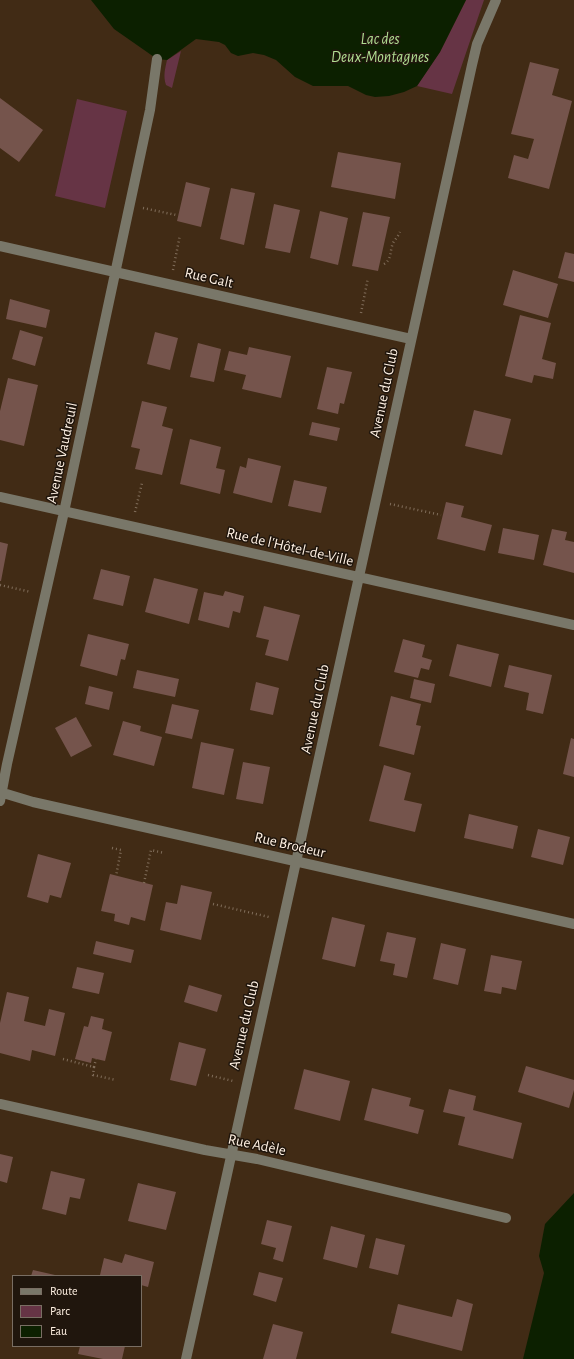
<!DOCTYPE html>
<html>
<head>
<meta charset="utf-8">
<style>
  body { margin:0 }
  #map { position:relative; width:574px; height:1359px; overflow:hidden; background:#412b15; font-family:"Alegreya Sans",sans-serif }
  canvas { display:block }
  .legend { position:absolute; left:12px; top:1275px; width:130px; height:72px; box-sizing:border-box; background:#20160d; border:1px solid #796e63; margin:0; padding:5px 7px; list-style:none; font-size:12px; color:#fff1e3 }
  .legend li { display:flex; align-items:center; gap:8px; height:20px }
  .legend b { width:20px; border:1px solid #796e63 }
</style>
</head>
<body>
<div id="map">
<canvas width="574" height="1359"></canvas>
<ul class="legend">
<li><b style="height:5px;background:#797769"></b>Route</li>
<li><b style="height:11px;background:#663445"></b>Parc</li>
<li><b style="height:11px;background:#0c2000"></b>Eau</li>
</ul>
</div>
<script>
const context = document.querySelector('canvas').getContext('2d');
context.lineJoin = 'round';
function fillPath(path, color) {
  context.fillStyle = color;
  context.fill(path, 'evenodd');
}
function stroke(path, color, width, dash) {
  context.strokeStyle = color;
  context.lineWidth = width;
  context.lineCap = dash ? 'butt' : 'round';
  context.setLineDash(dash || []);
  context.stroke(path);
}
function label(font, color, halo, rows, align = 'center') {
  context.font = font + ' "Alegreya Sans",sans-serif';
  context.lineWidth = 3;
  context.setLineDash([]);
  context.textBaseline = 'middle';
  context.strokeStyle = halo;
  context.fillStyle = color;
  for (const [text, x, y, turn = 0] of rows) {
    context.save();
    context.translate(x, y);
    context.rotate((+turn || 0) * Math.PI / 180);
    context.textAlign = isNaN(turn) ? turn : align;
    if (halo) context.strokeText(text, 0, 0);
    context.fillText(text, 0, 0);
    context.restore();
  }
}
fillPath(new Path2D(`
  M466,0h18l-32,94 -35,-8 23,-34z
  M181,51l-9,37 -6,-3c-3,-9 -1,-16 1,-25z
  M77,99l50,12 -22,97 -50,-12z`), '#663445');
fillPath(new Path2D(`
  M91,0h375l-26,52 -23,34 -13,6 -15,4 -14,1 -9,-2 -18,-9h-35l-18,-9 -19,-17 -12,-5 -11,-2 -15,3 -7,-3 -6,-8 -6,-3 -23,-3 -29,21 -10,-1 -43,-30z
  M574,1193v166h-51l21,-86 -5,-17 6,-32z`), '#0c2000');
fillPath(new Path2D(`
  M530,62l29,7 -7,26 20,6 -23,88 -41,-11 6,-23 14,4 6,-20 -23,-5z
  M0,98l43,32 -24,32 -19,-14z
  M338,152l63,11 -6,36 -64,-12z
  M186,182l24,6 -9,39 -24,-6z
  M231,188l24,5 -11,52 -24,-6z
  M274,204l26,6 -10,43 -25,-5z
  M320,211l28,7 -10,47 -28,-7z
  M363,212l27,5 -12,54 -26,-5z
  M565,252l9,2v28l-16,-4z
  M513,270l45,14 -10,34 -45,-13z
  M10,299l40,11 -4,18 -40,-9z
  M520,315l31,8 -9,36 14,4 -3,16 -19,-4 -2,8 -27,-7z
  M20,330l23,7 -8,29 -23,-7z
  M155,332l23,6 -8,32 -23,-6z
  M198,343l23,6 -7,33 -24,-5z
  M249,347l42,9 -10,42 -39,-9 4,-14 -22,-5 5,-19 18,4z
  M327,367l25,5 -8,32 -4,-1 -2,11 -21,-5z
  M8,378l30,7 -14,61 -24,-6v-29z
  M142,401l25,6 -5,19 11,3 -11,46 -27,-6 5,-20 -9,-2z
  M474,410l37,9 -9,36 -37,-9z
  M312,422l28,6 -3,13 -28,-6z
  M190,439l31,8 -5,21 9,2 -5,24 -40,-10z
  M248,458l33,8 -9,37 -39,-10 7,-27 6,2z
  M294,480l33,7 -6,26 -33,-7z
  M446,502l18,4 -3,11 31,8 -7,26 -48,-12z
  M503,528l36,7 -5,25 -36,-7z
  M552,529l15,3 -2,8 9,2v31l-31,-8z
  M0,542l8,2 -7,37h-1z
  M101,569l29,7 -7,30 -30,-7z
  M154,578l44,11 -9,35 -44,-12z
  M225,591l19,5 -4,17 -7,-2 -4,17 -31,-8 6,-28 19,4z
  M264,606l36,9 -12,46 -23,-6 4,-15 -13,-3z
  M88,634l41,10 -4,16 -4,-1 -4,17 -37,-10z
  M403,639l22,6 -3,12 10,3 -3,10 -8,-2 -3,10 -24,-6z
  M457,644l42,10 -8,33 -42,-11z
  M509,665l43,10 -9,39 -17,-4 3,-17 -25,-6z
  M137,670l42,9 -4,18 -42,-9z
  M414,679l21,5 -4,19 -21,-5z
  M256,682l23,6 -6,27 -23,-5z
  M89,686l24,6 -4,18 -24,-6z
  M391,696l30,8 -5,21 5,1 -7,29 -35,-9z
  M172,704l27,6 -7,29 -27,-6z
  M76,717l16,29 -21,11 -16,-29z
  M123,721l18,5 -1,5 22,6 -8,29 -41,-11z
  M571,738l3,1v38l-11,-3z
  M201,742l33,7 -10,46 -32,-7z
  M243,762l27,5 -7,37 -27,-5z
  M384,765l27,8 -7,27 18,4 -7,28 -46,-11z
  M469,814l49,12 -5,23 -49,-11z
  M538,829l32,8 -7,28 -32,-8z
  M38,854l33,9 -10,35 -11,-3 -2,8 -21,-6z
  M110,874l43,11 -8,36 -14,-4 -2,8 -15,-4 1,-7 -14,-3z
  M181,885l31,7 -11,48 -41,-10 6,-28 11,2z
  M332,917l33,8 -10,42 -33,-8z
  M387,932l29,6 -9,40 -14,-3 2,-11 -15,-3z
  M96,941l38,9 -3,13 -38,-9z
  M441,943l25,6 -8,36 -25,-6z
  M491,955l31,6 -6,29 -14,-3 -1,7 -17,-3z
  M77,967l27,6 -5,21 -27,-6z
  M189,985l33,10 -5,17 -33,-10z
  M7,992l22,5 -5,24 21,5 4,-17 16,4 -10,43 -23,-6 -2,11 -30,-8v-30z
  M91,1016l13,3 -2,10 10,3 -7,29 -13,-3 -1,5 -16,-4 9,-33 4,1z
  M179,1042l27,7 -10,37 -26,-6z
  M526,1066l48,14v10l-5,18 -51,-16z
  M304,1069l46,12 -10,40 -46,-12z
  M372,1088l39,10 -2,8 15,4 -6,24 -54,-14z
  M449,1089l27,7 -3,14 49,13 -9,36 -55,-14 7,-28 -22,-5z
  M0,1154l13,3 -6,26 -7,-2z
  M51,1171l34,8 -5,20 -10,-2 -4,18 -24,-6z
  M138,1183l38,9 -10,38 -38,-9z
  M267,1220l25,6 -9,36 -10,-3 3,-11 -15,-4z
  M331,1226l34,9 -8,33 -34,-9z
  M376,1238l29,7 -7,30 -29,-7z
  M125,1254l29,8 -6,25 -7,-2v-9l-41,-1 4,-17 18,5z
  M33,1270l22,5 -1,1h-23z
  M259,1272l24,6 -7,24 -23,-7z
  M457,1299l16,5 -11,47 -71,-18 7,-29 54,13z
  M273,1324l30,8 -7,27h-33z
  M80,1346h45l-3,13h-19l-25,-5z`), '#75544c');
stroke(new Path2D(`
  M143,208l33,7
  M384,264c7,-4 6,-11 8,-18 1,-5 6,-9 8,-14
  M173,270l7,-35
  M361,313l7,-35
  M390,504l51,11
  M135,512l7,-29
  M0,585l31,7
  M112,848l9,2 -5,26
  M144,883l7,-33 13,3
  M213,904l56,13
  M63,1059l31,8 2,-8
  M94,1067l-1,8 23,5
  M208,1075l25,6`), '#816e5b', 2.5, [1, 3]);
stroke(new Path2D(`
  M0,246l411,93
  M0,497l574,128
  M0,792l33,10 541,122
  M0,801l7,-37 57,-252 86,-402 7,-51
  M0,1104l205,46 52,9 249,59
  M186,1359l38,-171 248,-1123 5,-21 19,-44`), '#797769', 10);
label('15px', '#fff1e3', '#20160d', [
  ["Rue Galt",209,278,13],
  ["Avenue du Club",384,393,-78],
  ["Avenue Vaudreuil",62,453,-78],
  ["Rue de l'Hôtel-de-Ville",290,547,13],
  ["Avenue du Club",315,709,-78],
  ["Rue Brodeur",290,845,13],
  ["Avenue du Club",244,1025,-77],
  ["Rue Adèle",257,1145,12]
]);
label('italic 16px', '#afdd91', '#20160d', [
  ["Lac des",380,39],
  ["Deux-Montagnes",380,57]
]);
</script>
</body>
</html>
